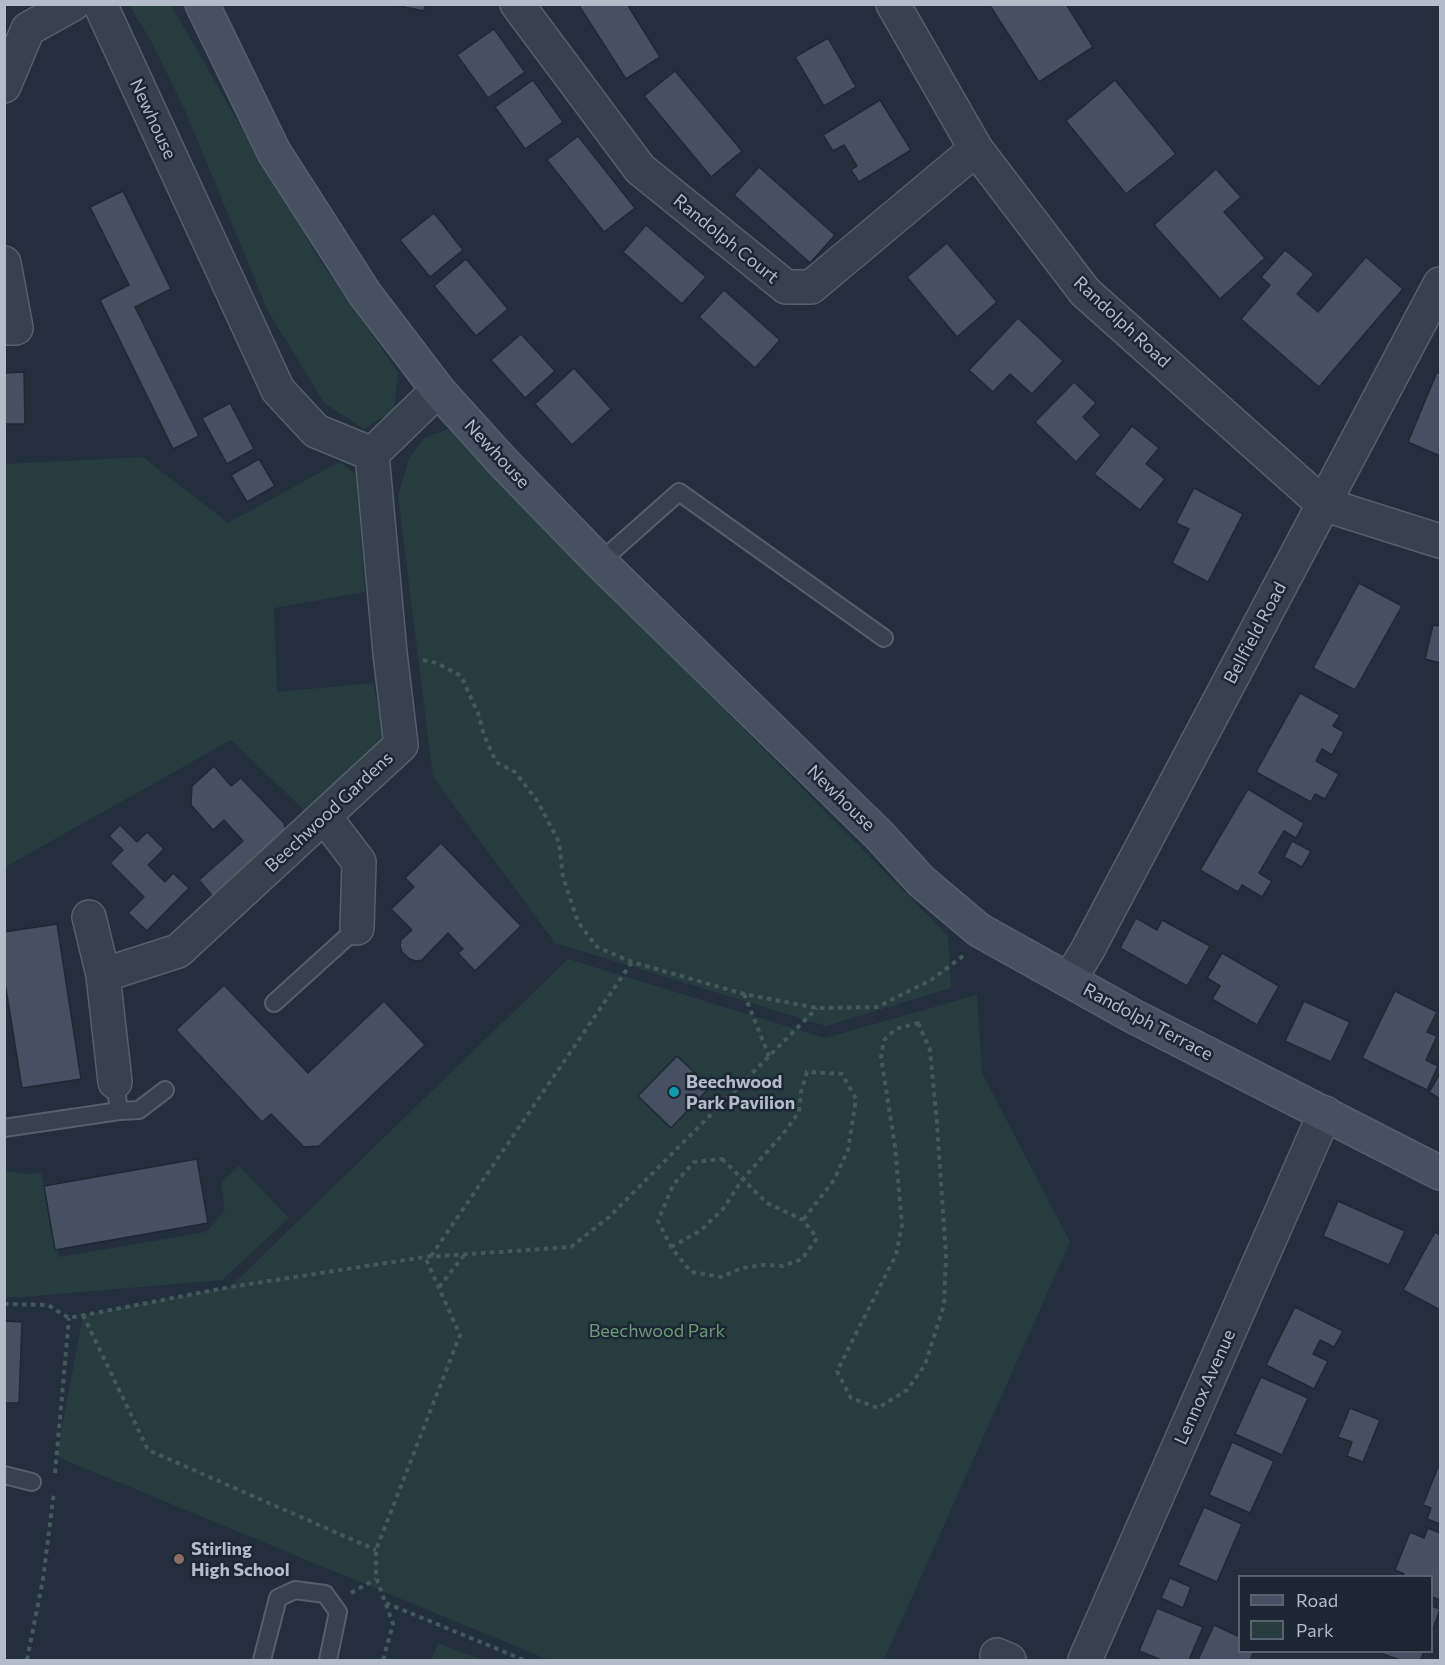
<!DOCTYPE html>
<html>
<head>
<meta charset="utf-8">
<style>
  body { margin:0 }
  #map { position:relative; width:1445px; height:1665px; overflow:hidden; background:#242f3e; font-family:Commissioner,sans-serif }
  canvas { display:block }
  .frame { position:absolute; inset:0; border:6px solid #b4bcc9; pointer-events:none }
  .legend { position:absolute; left:1238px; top:1575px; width:195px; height:78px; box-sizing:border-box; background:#1d2633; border:2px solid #59626f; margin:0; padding:8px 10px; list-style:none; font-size:18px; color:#b4bcc9 }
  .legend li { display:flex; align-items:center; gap:12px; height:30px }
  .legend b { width:30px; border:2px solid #59626f }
</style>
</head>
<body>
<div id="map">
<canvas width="1445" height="1665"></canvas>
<div class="frame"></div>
<ul class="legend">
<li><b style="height:8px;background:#465061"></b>Road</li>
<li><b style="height:16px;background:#263c3f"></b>Park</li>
</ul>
</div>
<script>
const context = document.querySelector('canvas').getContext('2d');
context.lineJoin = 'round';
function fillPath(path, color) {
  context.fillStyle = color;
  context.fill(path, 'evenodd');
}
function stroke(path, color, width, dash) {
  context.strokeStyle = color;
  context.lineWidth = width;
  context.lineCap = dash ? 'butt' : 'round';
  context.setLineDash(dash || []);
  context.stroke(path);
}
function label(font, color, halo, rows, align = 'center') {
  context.font = font + ' Commissioner,sans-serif';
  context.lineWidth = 5;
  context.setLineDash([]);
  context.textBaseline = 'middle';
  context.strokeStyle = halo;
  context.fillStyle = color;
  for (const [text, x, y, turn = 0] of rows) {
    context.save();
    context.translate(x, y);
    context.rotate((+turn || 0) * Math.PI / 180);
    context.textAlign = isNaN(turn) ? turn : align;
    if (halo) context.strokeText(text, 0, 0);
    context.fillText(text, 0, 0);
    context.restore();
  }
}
fillPath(new Path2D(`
  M129,5h42l81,141 69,116 77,110 -4,38 -30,19 -40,-26 -56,-92 -84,-203 -34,-69z
  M448,429l500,507 3,52 -125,38 -271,-83 -122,-166 -35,-281 11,-38 15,-20z
  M143,457l85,66 111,-61 17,12 9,118 -91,16 3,84 96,-9 11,55 -79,73 -74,-71 -226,127v-403z
  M568,959l257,79 152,-43 5,78 88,169 -186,418h-335l-482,-199 -10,-6 26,-140 147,-28z
  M239,1166l50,52 -67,62 -199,17h-18l-1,-126 24,3 13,-1 18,84 147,-25 19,-22 -4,-27z
  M438,1643l44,17h-51z`), '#263c3f');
const building = new Path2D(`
  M390,4h35l-1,7z
  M578,4h49l33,53 -34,22z
  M989,4h77l27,43 -54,35z
  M494,29l31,43 -37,26 -31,-43z
  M828,38l28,49 -32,19 -29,-49z
  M675,71l67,80 -31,26 -67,-81z
  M533,80l30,42 -38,27 -30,-42z
  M1115,80l61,74 -50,40 -60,-73z
  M880,100l31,50 -52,32 -8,-12 6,-4 -13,-21 -11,6 -10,-16z
  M578,136l57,72 -31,24 -57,-72z
  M759,167l76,68 -25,28 -76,-68z
  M1216,169l25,28 -17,15 41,46 -45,41 -66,-74z
  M123,191l48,98 -36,18 64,129 -26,13 -73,-149 29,-15 -39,-78z
  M434,213l29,37 -33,27 -30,-37z
  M646,225l60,52 -24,27 -59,-52z
  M947,243l50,59 -40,35 -50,-60z
  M1285,250l29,24 -17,20 21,18 48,-55 37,32 -84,98 -78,-68 29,-34 -9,-8z
  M466,259l42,50 -32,27 -42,-50z
  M724,290l56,50 -25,28 -56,-51z
  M1018,318l45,43 -31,33 -22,-20 -17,18 -24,-22z
  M521,334l34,37 -30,27 -34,-38z
  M574,368l37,41 -39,36 -37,-41z
  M24,372l1,52h-21v-51z
  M1437,372l3,2v82l-32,-14z
  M1074,382l22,21 -13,14 18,18 -25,27 -41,-40z
  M230,403l24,46 -27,15 -25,-46z
  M1132,426l27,22 -13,16 19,15 -25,31 -46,-36z
  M259,459l16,27 -28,16 -16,-27z
  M1194,488l49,26 -35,68 -36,-19 17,-34 -13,-6z
  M1359,583l43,23 -47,84 -42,-22z
  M1433,625l7,1v37l-15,-4z
  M1300,693l40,22 -7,11 11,6 -12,23 -10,-6 -6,12 23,13 -14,25 -10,-5 -4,8 -55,-30z
  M214,766l17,20 10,-8 43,45 5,21 -69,61 -21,-25 44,-39 -19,-21 -11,10 -22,-25 1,-19z
  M1248,789l56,34 -8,15 -12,-7 -25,42 13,8 -10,16 -20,-12 -4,7 -38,-22z
  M120,825l17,17 10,-10 17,17 -16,16 17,17 8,-9 16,15 -42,43 -19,-18 16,-16 -34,-34 13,-13 -14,-14z
  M1292,841l19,10 -9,16 -18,-10z
  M441,843l80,83 -46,45 -17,-18 5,-4 -15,-16 -26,27 -6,1 -6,-2 -8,-7 -2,-6 1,-6 11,-10 -21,-21 23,-22 -9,-9z
  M1136,918l21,12 5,-10 48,26 -23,40 -67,-38z
  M57,924l24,155 -59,9 -18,-112v-44z
  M1222,953l57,33 -22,39 -45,-26 8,-13 -13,-8z
  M224,985l84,88 76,-72 41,44 -106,101 -15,1 -33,-33 -9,8 -86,-92z
  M1395,991l42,21 -10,20 10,4 -11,24 12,6 -11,24 -65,-32z
  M1304,1001l46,21 -19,40 -46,-21z
  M677,1056l33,31 -39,41 -33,-32z
  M1440,1073v26l-11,-7z
  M197,1159l11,64 -153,27 -11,-64z
  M1338,1201l67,30 -16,34 -66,-29z
  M1435,1232l5,3v75l-37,-20z
  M1295,1307l48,24 -9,16 -14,-7 -7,14 15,7 -14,28 -48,-24z
  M4,1321l18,1 -3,81h-15z
  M1261,1377l47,21 -26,57 -47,-21z
  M1350,1408l30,12 -17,42 -16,-6 5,-14 -14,-5z
  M1232,1442l42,19 -24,52 -41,-18z
  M1438,1467l2,1v56l-13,-5 4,-11 -8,-3z
  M1204,1507l38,17 -25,58 -39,-17z
  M1428,1528l12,5v67l-8,-3v-21h-29l1,-2 -9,-4 15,-38 14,6z
  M1170,1578l21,9 -8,21 -22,-10z
  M1432,1606l8,3 -8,23z
  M1157,1608l46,19 -14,33h-27l-23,-9z
  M1214,1625l26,12v15h14l-4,8h-52z
  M1377,1652h47l-4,8h-20z`);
fillPath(building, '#455162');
stroke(building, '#1f2835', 1.5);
const lane = new Path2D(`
  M600,562l79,-70 205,146
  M274,1003l83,-75
  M119,1111l20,-1 26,-20
  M4,1128l115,-17 -4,-29
  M4,1475l28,7
  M262,1660l16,-62 17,-8 30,4 13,18 -10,48`);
const street = new Path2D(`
  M100,4l178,386 38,41 56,23
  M517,4l123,165 146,118h25l165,-138
  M893,4l83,145 109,143 238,212 117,37
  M4,86l24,-57 45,-25
  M4,263l12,65h-12
  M372,454l66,-64
  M324,816l35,46 -2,66
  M89,917l14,58 12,107
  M103,975l75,-24 223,-206 -11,-92 -18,-199
  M1069,980l18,-29 353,-667
  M997,1655l12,5
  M1085,1660l240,-547`);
const secondary = new Path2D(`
  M202,4l72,148 91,142 73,96 65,72 97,100 280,274 41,45 58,49 154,86 307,157`);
stroke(lane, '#565f6c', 20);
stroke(street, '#565f6c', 36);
stroke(secondary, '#565f6c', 36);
stroke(new Path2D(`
  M423,660l14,3 24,13 17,37 6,22 12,27 19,10 23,30 21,40 4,35 15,45 19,25 35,15 112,32 73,14 60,-1 54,-27 32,-24
  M744,994l25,62
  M918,1023l12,27 7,74 9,132 -2,49 -19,60 -18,25 -29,18 -27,-10 -14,-27 59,-116 6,-30 -7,-79 -14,-89 3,-17 12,-11z
  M722,1159l45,44 36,17 14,18 -15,21 -19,7 -20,-1 -21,3 -21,9 -30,-5 -20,-25 -13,-26 15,-36 21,-23z
  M671,1247l29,-16 23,-22 19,-29 41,-46 16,-22 2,-20 6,-20 35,2 14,25 -8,51 -14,30 -31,40
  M431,1256l201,-294
  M439,1287l26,-33
  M4,1304l44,1 21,13 161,-31 195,-30 146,-10 38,-30 208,-209
  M83,1315l65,135 228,100
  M55,1473l14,-155
  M351,1593l25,-14
  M386,1603l138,57
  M27,1660l16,-81 11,-87
  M383,1660l10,-36 -17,-47v-27l84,-215 -35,-78`), '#44595c', 4, [4.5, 4.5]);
stroke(lane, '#38414e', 16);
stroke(street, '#38414e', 33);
stroke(secondary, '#465061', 33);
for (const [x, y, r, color] of [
  [674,1092,6,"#0f9aa8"],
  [179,1559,6,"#8d6e63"]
]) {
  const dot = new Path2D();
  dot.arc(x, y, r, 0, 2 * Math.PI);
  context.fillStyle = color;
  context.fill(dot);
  stroke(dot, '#1d2633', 2);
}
label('18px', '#b4bcc9', '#1d2633', [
  ["Newhouse",153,119,65],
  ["Randolph Court",726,239,39],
  ["Randolph Road",1122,322,43],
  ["Newhouse",497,454,47],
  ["Bellfield Road",1255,633,-62],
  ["Newhouse",841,798,44],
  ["Beechwood Gardens",329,812,-43],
  ["Randolph Terrace",1148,1022,28],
  ["Lennox Avenue",1205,1387,-66]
]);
label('bold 18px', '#b4bcc9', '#1d2633', [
  ["Beechwood",686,1082],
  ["Park Pavilion",686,1103],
  ["Stirling",191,1549],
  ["High School",191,1570]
], 'left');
label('18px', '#6b9a76', '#1d2633', [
  ["Beechwood Park",657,1331]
]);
</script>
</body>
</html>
